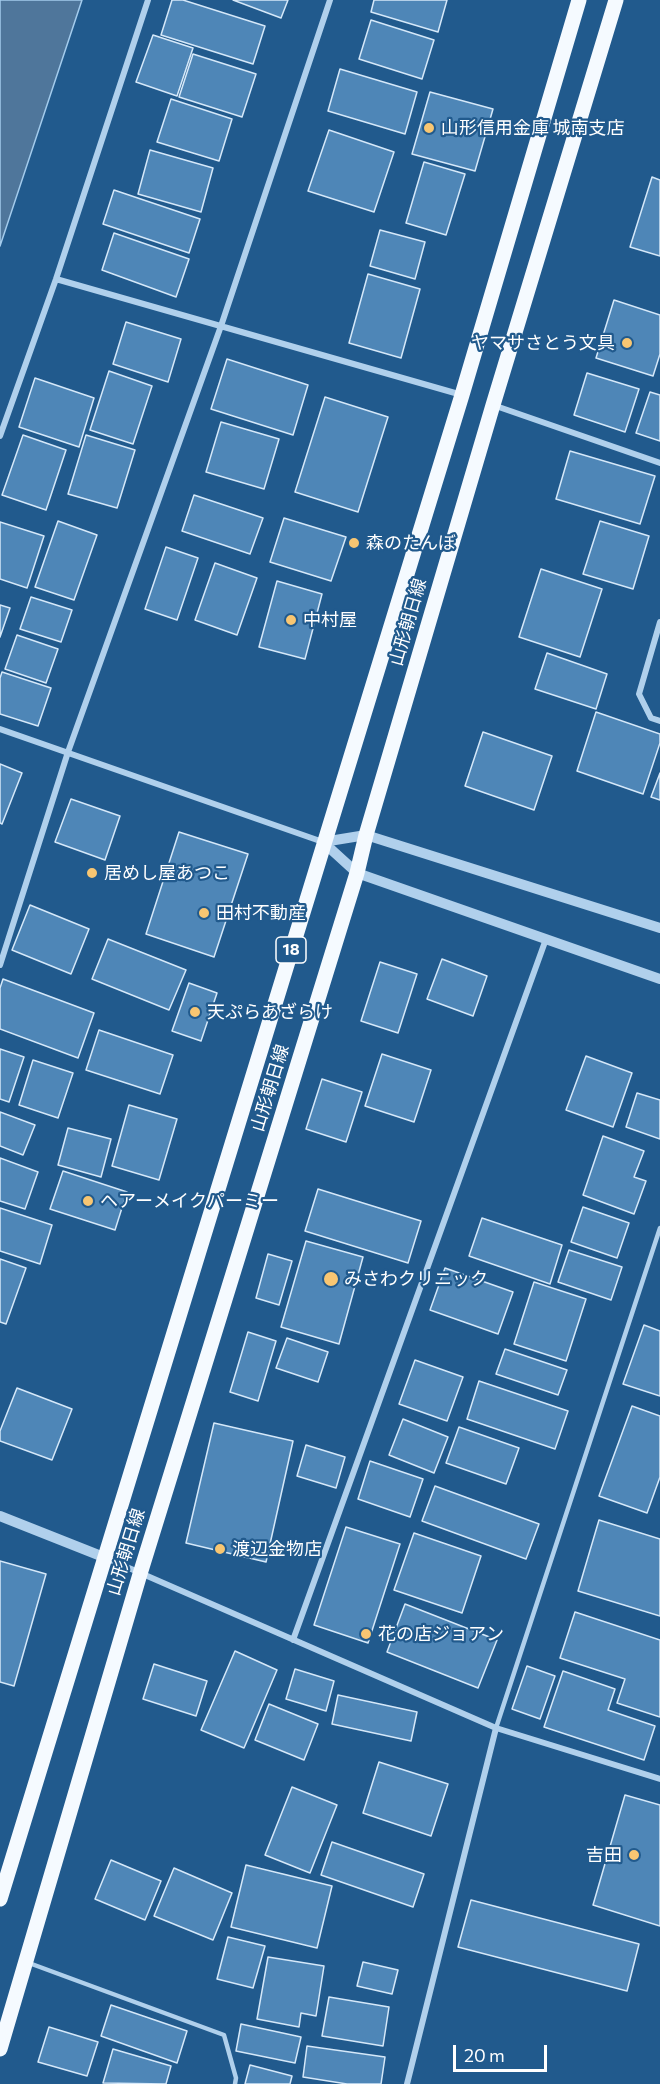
<!DOCTYPE html>
<html>
<head>
<meta charset="utf-8">
<style>
  body { margin:0 }
  #map { position:relative; width:660px; height:2084px; overflow:hidden; background:#215a8d; font-family:Commissioner,sans-serif }
  canvas { display:block }
  .scale { position:absolute; left:453px; top:2045px; width:94px; height:27px; box-sizing:border-box; border:3px solid #fff; border-top:0; padding-left:8px; font-size:18px; line-height:21px; white-space:nowrap; color:#fff; -webkit-text-stroke:4px #215a8d; paint-order:stroke }
</style>
</head>
<body>
<div id="map">
<canvas width="660" height="2084"></canvas>
<div class="scale">20 m</div>
</div>
<script>
const context = document.querySelector('canvas').getContext('2d');
context.lineJoin = 'round';
function fillPath(path, color) {
  context.fillStyle = color;
  context.fill(path, 'evenodd');
}
function stroke(path, color, width, dash) {
  context.strokeStyle = color;
  context.lineWidth = width;
  context.lineCap = dash ? 'butt' : 'round';
  context.setLineDash(dash || []);
  context.stroke(path);
}
function label(font, color, halo, rows, align = 'center') {
  context.font = font + ' Commissioner,"Noto Sans JP",sans-serif';
  context.lineWidth = 4.5;
  context.setLineDash([]);
  context.textBaseline = 'middle';
  context.strokeStyle = halo;
  context.fillStyle = color;
  for (const [text, x, y, turn = 0] of rows) {
    context.save();
    context.translate(x, y);
    context.rotate((+turn || 0) * Math.PI / 180);
    context.textAlign = isNaN(turn) ? turn : align;
    if (halo) context.strokeText(text, 0, 0);
    context.fillText(text, 0, 0);
    context.restore();
  }
}
const water = new Path2D(`
  M0,0h82l-82,246z`);
fillPath(water, '#4f769b');
stroke(water, '#a4cced', 1.5);
const building = new Path2D(`
  M172,0h11l82,26 -12,38 -92,-29z
  M233,0h55l-7,18z
  M374,0h73l-9,32 -67,-20z
  M371,20l63,20 -12,39 -63,-20z
  M153,35l40,13 -16,48 -41,-14z
  M193,54l63,20 -14,43 -63,-20z
  M340,69l77,23 -12,42 -77,-23z
  M430,92l63,17 -18,62 -63,-17z
  M171,99l61,20 -13,42 -62,-19z
  M329,130l65,22 -20,60 -66,-21z
  M150,150l63,18 -12,44 -63,-18z
  M424,162l41,12 -19,61 -40,-12z
  M652,177l8,3v76l-30,-9z
  M114,190l86,29 -11,34 -86,-29z
  M380,230l45,12 -10,37 -45,-13z
  M114,233l75,26 -13,38 -74,-27z
  M368,274l52,15 -19,69 -52,-15z
  M614,300l46,15v39l-7,22 -57,-18z
  M126,322l55,17 -13,43 -55,-18z
  M227,359l81,26 -15,50 -82,-26z
  M109,371l43,15 -19,58 -43,-14z
  M587,373l52,16 -14,43 -51,-17z
  M35,378l59,20 -15,49 -60,-20z
  M650,392l10,3v46l-24,-8z
  M325,397l63,20 -30,95 -63,-20z
  M221,422l58,17 -15,50 -58,-17z
  M23,435l43,15 -20,60 -44,-15z
  M86,435l49,15 -18,58 -49,-14z
  M570,451l85,25 -15,48 -84,-25z
  M194,495l69,23 -13,36 -68,-23z
  M284,518l62,19 -15,44 -61,-19z
  M58,521l39,14 -23,65 -39,-13z
  M600,521l49,15 -16,53 -50,-15z
  M0,522l44,14 -17,52 -27,-9z
  M166,547l32,11 -21,62 -32,-11z
  M215,563l42,15 -20,57 -42,-15z
  M541,569l61,20 -22,68 -61,-20z
  M277,581l45,13 -17,65 -46,-12z
  M31,597l41,13 -11,32 -41,-13z
  M0,605l10,3 -10,29z
  M17,635l41,14 -12,34 -41,-14z
  M547,653l60,21 -11,35 -61,-20z
  M2,672l49,16 -13,38 -38,-12v-36z
  M596,712l64,22v9l-17,51 -66,-23z
  M483,732l69,24 -18,54 -69,-24z
  M0,764l22,9 -20,51 -2,-1z
  M660,773v27l-9,-3z
  M71,799l49,17 -15,44 -50,-18z
  M179,832l69,22 -34,103 -68,-23z
  M30,905l59,24 -18,45 -59,-24z
  M108,939l78,31 -17,40 -77,-31z
  M442,959l45,17 -14,40 -46,-17z
  M380,962l37,12 -19,59 -37,-12z
  M3,979l91,34 -16,45 -78,-29v-41z
  M189,983l28,10 -16,48 -29,-10z
  M99,1030l74,25 -13,39 -74,-24z
  M0,1049l24,8 -15,45 -9,-3z
  M382,1054l49,16 -17,52 -49,-16z
  M586,1056l46,17 -19,54 -47,-17z
  M33,1060l40,13 -15,45 -39,-13z
  M322,1079l40,13 -16,50 -40,-13z
  M637,1093l23,7v39l-34,-12z
  M129,1105l48,14 -18,61 -47,-14z
  M0,1112l35,13 -12,30 -23,-9z
  M68,1128l43,11 -10,38 -43,-12z
  M603,1136l41,15 -10,26 12,4 -12,33 -51,-19z
  M0,1158l38,14 -13,37 -25,-8z
  M63,1171l64,21 -12,38 -65,-21z
  M318,1189l103,32 -13,42 -103,-32z
  M583,1207l46,16 -12,35 -46,-16z
  M0,1208l52,17 -12,39 -40,-13z
  M482,1218l80,27 -12,39 -81,-28z
  M306,1241l57,16 -24,87 -58,-17z
  M569,1250l53,17 -11,33 -53,-18z
  M268,1254l24,7 -13,44 -23,-7z
  M0,1259l26,9 -20,56 -6,-2z
  M445,1268l68,24 -15,42 -68,-24z
  M534,1282l52,17 -20,62 -52,-17z
  M644,1325l16,6v65l-37,-12z
  M248,1332l28,9 -18,60 -28,-9z
  M287,1338l41,14 -10,30 -42,-14z
  M505,1349l62,21 -9,25 -62,-21z
  M415,1360l48,17 -16,44 -48,-17z
  M479,1381l89,30 -13,38 -88,-30z
  M17,1388l55,21 -20,51 -52,-19v-10z
  M632,1406l28,10v61l-13,36 -48,-17z
  M403,1419l45,18 -14,36 -45,-18z
  M214,1423l79,18 -27,121 -80,-19z
  M459,1427l60,21 -13,36 -60,-21z
  M306,1445l39,12 -9,31 -39,-12z
  M370,1461l53,18 -13,38 -52,-18z
  M435,1486l104,38 -13,35 -104,-38z
  M599,1520l61,19v77l-82,-25z
  M346,1527l54,17 -32,99 -54,-18z
  M414,1533l67,23 -19,57 -68,-23z
  M0,1561l46,13 -32,112 -14,-4z
  M405,1604l92,36 -19,48 -91,-36z
  M575,1612l85,28v77l-43,-14 8,-24 -65,-21z
  M235,1651l42,19 -33,78 -43,-18z
  M154,1664l53,17 -11,35 -53,-17z
  M527,1666l28,10 -15,43 -28,-10z
  M295,1669l39,12 -8,30 -40,-12z
  M563,1671l52,18 -7,21 47,16 -11,34 -100,-33z
  M338,1695l79,17 -6,29 -79,-17z
  M269,1704l49,20 -14,36 -49,-20z
  M379,1762l69,22 -17,52 -68,-23z
  M292,1787l45,18 -27,68 -45,-18z
  M625,1795l35,10v121l-67,-21z
  M332,1842l92,32 -11,33 -92,-32z
  M111,1860l50,21 -16,39 -50,-21z
  M246,1865l86,21 -15,62 -86,-21z
  M174,1868l58,25 -19,47 -59,-24z
  M471,1900l168,44 -12,47 -169,-44z
  M228,1937l37,9 -12,42 -36,-9z
  M268,1957l56,9 -8,50 -15,-3 -2,14 -42,-8z
  M363,1962l35,8 -6,24 -35,-8z
  M329,1997l60,10 -6,39 -61,-10z
  M111,2005l76,26 -10,32 -76,-27z
  M241,2024l60,13 -6,26 -59,-12z
  M49,2027l49,15 -11,34 -49,-14z
  M307,2046l78,11 -4,27h-34l-44,-7z
  M113,2049l58,17 -5,18 -63,-1z
  M250,2065l42,11 -2,8h-45z`);
fillPath(building, '#4e86b7');
stroke(building, '#d5e8f9', 1.5);
stroke(new Path2D(`
  M496,1728l164,-500
  M29,1963l195,72 12,43 -1,6`), '#b0d0ec', 4.5);
stroke(new Path2D(`
  M56,279l406,116
  M493,405l167,58
  M0,436l56,-157 92,-279
  M660,622l-21,72 12,24 9,3
  M0,729l323,113
  M0,965l68,-213 153,-426 109,-326
  M106,1558l390,170 164,51
  M293,1640l253,-701
  M407,2084l89,-356`), '#b0d0ec', 6);
stroke(new Path2D(`
  M323,842l34,31 303,106
  M323,842l43,-7 294,93
  M0,1516l106,42`), '#b0d0ec', 10);
stroke(new Path2D(`
  M0,1899l462,-1504 117,-395
  M0,2049l140,-475 217,-701 9,-38 127,-430 123,-405`), '#f5faff', 15);
for (const [x, y, r, color] of [
  [429,128,6,"#f8c672"],
  [627,343,6,"#f8c672"],
  [354,543,6,"#f8c672"],
  [291,620,6,"#f8c672"],
  [92,873,6,"#f8c672"],
  [204,913,6,"#f8c672"],
  [195,1012,6,"#f8c672"],
  [88,1201,6,"#f8c672"],
  [331,1279,8,"#f8c672"],
  [220,1549,6,"#f8c672"],
  [366,1634,6,"#f8c672"],
  [634,1855,6,"#f8c672"]
]) {
  const dot = new Path2D();
  dot.arc(x, y, r, 0, 2 * Math.PI);
  context.fillStyle = color;
  context.fill(dot);
  stroke(dot, '#215a8d', 2);
}
for (const [x, y, w] of [
  [291,950,30]
]) {
  const box = new Path2D();
  box.roundRect(x - w / 2, y - 13, w, 26, 4.5);
  context.fillStyle = '#215a8d';
  context.fill(box);
  stroke(box, '#fff', 1.5);
}
label('bold 16px', '#fff', null, [
  ["18",291,950]
]);
label('18px', '#fff', '#215a8d', [
  ["山形信用金庫 城南支店",441,128],
  ["ヤマサさとう文具",615,343,"right"],
  ["森のたんぼ",366,543],
  ["中村屋",303,620],
  ["居めし屋あつこ",104,873],
  ["田村不動産",216,913],
  ["天ぷらあざらけ",207,1012],
  ["ヘアーメイクパーミー",100,1201],
  ["みさわクリニック",344,1279],
  ["渡辺金物店",232,1549],
  ["花の店ジョアン",378,1634],
  ["吉田",622,1855,"right"]
], 'left');
label('18px', '#fff', '#215a8d', [
  ["山形朝日線",408,622,-74],
  ["山形朝日線",270,1088,-73],
  ["山形朝日線",126,1552,-73]
]);
</script>
</body>
</html>
